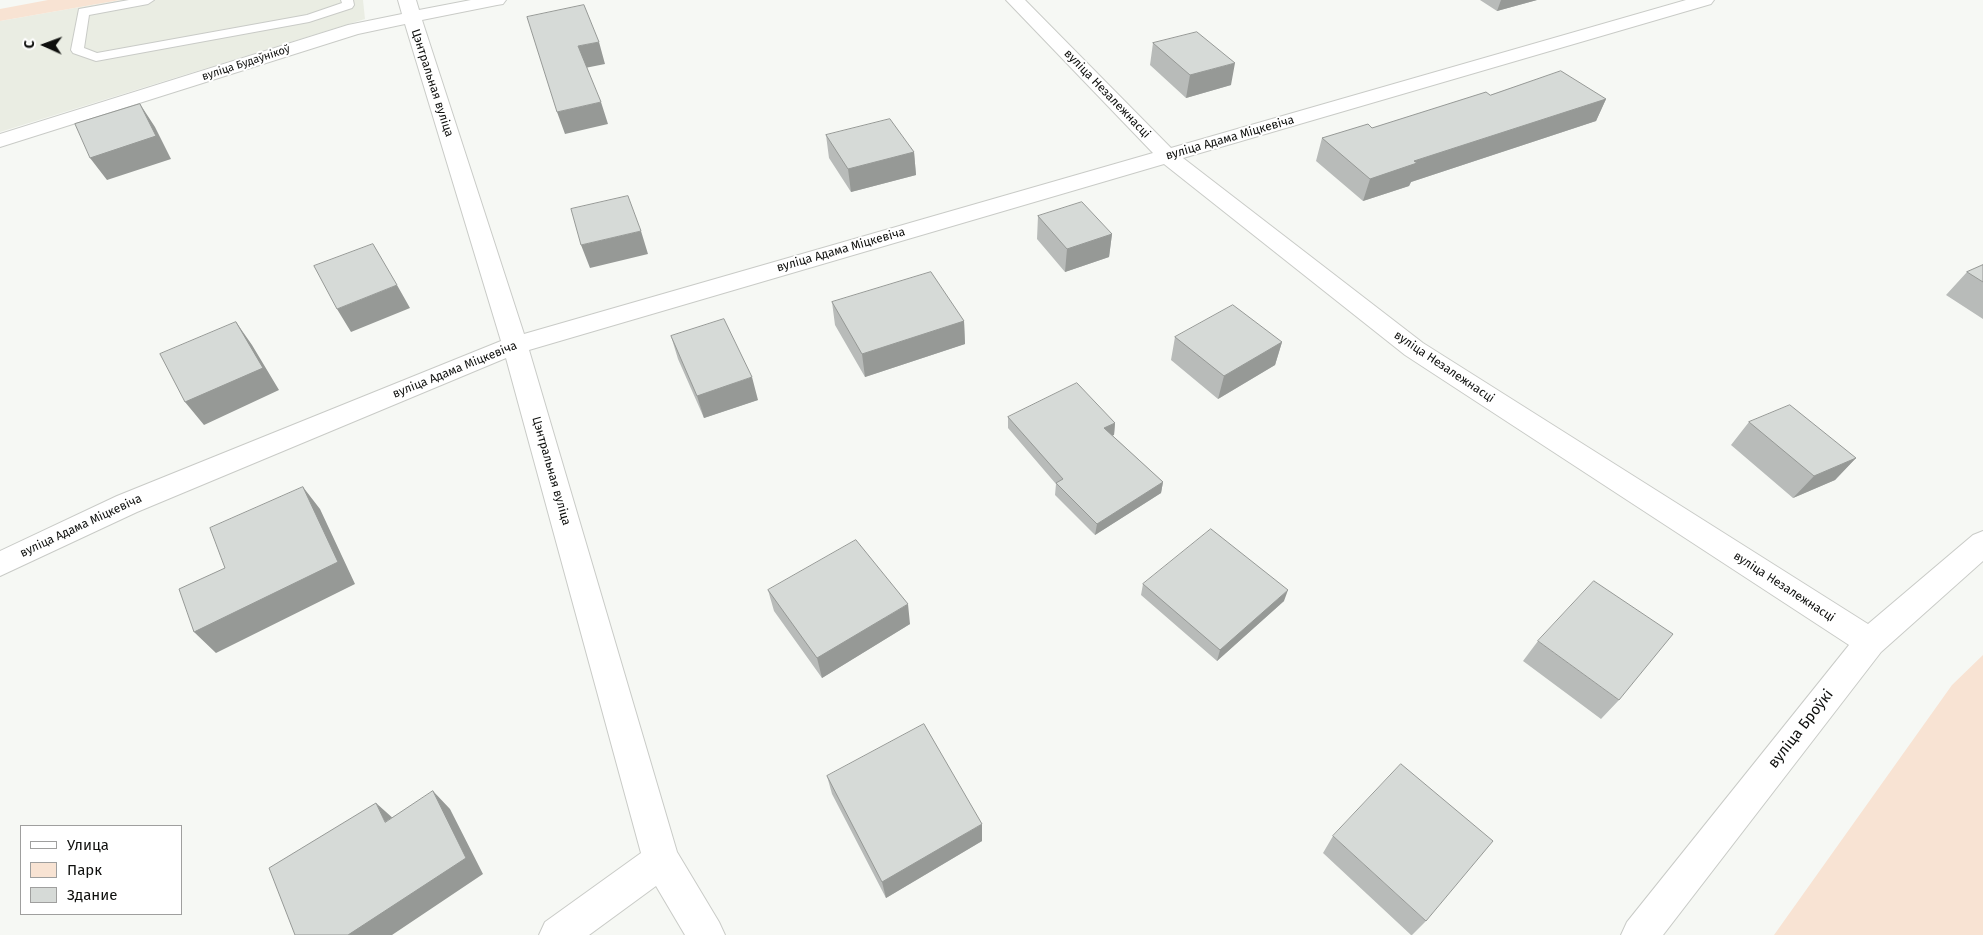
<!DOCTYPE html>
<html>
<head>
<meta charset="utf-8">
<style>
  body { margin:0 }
  #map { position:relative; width:1983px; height:935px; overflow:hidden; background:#f6f8f4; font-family:"Fira Sans",sans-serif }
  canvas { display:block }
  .legend { position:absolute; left:20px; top:825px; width:162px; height:90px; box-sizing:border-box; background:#fff; border:1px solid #9f9f9e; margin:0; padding:6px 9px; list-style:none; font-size:15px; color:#0e0f0d }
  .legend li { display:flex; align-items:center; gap:10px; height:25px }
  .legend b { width:25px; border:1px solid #9f9f9e }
  .north { position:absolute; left:20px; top:20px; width:50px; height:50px; -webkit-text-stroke:4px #fff; paint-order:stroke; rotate:272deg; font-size:14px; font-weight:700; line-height:20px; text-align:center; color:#0e0f0d }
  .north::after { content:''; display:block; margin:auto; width:18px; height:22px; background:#0e0f0d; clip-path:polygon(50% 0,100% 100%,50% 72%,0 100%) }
</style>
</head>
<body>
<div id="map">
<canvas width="1983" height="935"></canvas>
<ul class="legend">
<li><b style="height:6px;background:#fff"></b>Улица</li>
<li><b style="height:14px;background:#f8e3d3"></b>Парк</li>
<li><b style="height:14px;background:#d6dad7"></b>Здание</li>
</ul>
<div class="north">С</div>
</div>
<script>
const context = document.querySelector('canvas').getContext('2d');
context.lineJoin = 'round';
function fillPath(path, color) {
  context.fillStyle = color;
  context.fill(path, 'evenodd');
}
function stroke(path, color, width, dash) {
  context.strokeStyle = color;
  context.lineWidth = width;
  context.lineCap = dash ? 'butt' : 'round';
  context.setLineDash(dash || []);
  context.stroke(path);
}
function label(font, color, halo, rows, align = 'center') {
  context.font = font + ' "Fira Sans",sans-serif';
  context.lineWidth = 4;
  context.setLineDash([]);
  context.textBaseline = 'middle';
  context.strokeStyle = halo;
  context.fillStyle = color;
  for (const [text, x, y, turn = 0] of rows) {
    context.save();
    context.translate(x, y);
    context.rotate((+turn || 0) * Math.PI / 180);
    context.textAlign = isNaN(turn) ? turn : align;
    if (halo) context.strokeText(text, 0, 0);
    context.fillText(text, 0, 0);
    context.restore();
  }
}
fillPath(new Path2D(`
  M120,0h243l2,19 -365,113v-111z`), '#eaede3');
fillPath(new Path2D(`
  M48,0h72l-120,21v-12z
  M1983,655v280h-209l178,-250z`), '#f8e3d3');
const service = new Path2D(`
  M129,0h25l-6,4 -59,11 -5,33 13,5 210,-38 35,-12 -1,-3h12l1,5 -2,3 -43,14 -213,39 -23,-8 -2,-3 8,-41z`);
const minor = new Path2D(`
  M398,0h18l3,10 52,-10h35l-3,4 -6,1 -75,15 102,314 629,-181 -147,-153h19l146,148 515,-148h28l-3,4 -528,154 240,185 445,281 105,-89 10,-4v30l-102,91 -218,283h-42l6,-13 222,-277 -444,-290 -241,-191 -635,186 148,502 42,70 6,13h-40l-29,-49 -67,49h-50l6,-13 96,-69 -135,-495 -369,154 -137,64v-25l117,-55 384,-155 -96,-317 -47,10 -358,113v-13l348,-109 54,-11z`);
stroke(service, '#c9cbc7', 2);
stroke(minor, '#c9cbc7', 2);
fillPath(service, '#fff');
fillPath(minor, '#fff');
fillPath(new Path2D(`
  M1480,0h57l-40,11z
  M1153,43l78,42 -45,13 -36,-33z
  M1490,95l116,4 -10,22 -185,61 -2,4 -46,15 -47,-40 6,-23 50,-10z
  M826,135l88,17 2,23 -65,17 -22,-34z
  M1038,216l74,18 -3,23 -44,15 -28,-33z
  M1983,265v54l-37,-24 21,-23z
  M832,302l132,19 1,23 -100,33 -30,-52z
  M671,336l87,64 -54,18 -26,-59z
  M1175,337l107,5 -7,23 -57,34 -47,-39z
  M1008,417l107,6 -1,12h-2l51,47 -2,11 -66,42 -40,-40 1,-11 -48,-56z
  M1749,422l107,36 -21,22 -42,18 -62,-53z
  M1143,584l141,17 -67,60 -76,-66z
  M768,590l142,34 -88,54 -48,-67z
  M1538,641l81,59 -18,19 -78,-58z
  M827,776l155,65 -96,57 -54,-104z
  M1333,836l93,85 -14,14h-1l-88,-82z`), '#b8bbb9');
fillPath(new Path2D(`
  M1501,0h36l-40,11z
  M599,42l6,22 -20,4 -7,-22z
  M1235,63l-4,22 -45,13 4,-23z
  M1606,99l-10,22 -185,61 -2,4 -46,15 7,-22 44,-18z
  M601,102l7,22 -43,10 -8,-22z
  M140,104l15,23 16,32 -64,21 -17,-22z
  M914,152l2,23 -65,17 -3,-23z
  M641,231l7,23 -58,14 -9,-23z
  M1112,234l-3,23 -44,15 2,-23z
  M397,285l13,23 -59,24 -14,-23z
  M964,321l1,23 -100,33 -3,-23z
  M236,322l16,23 27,45 -75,35 -19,-23z
  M1282,342l-7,23 -57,34 6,-23z
  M752,377l6,23 -54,18 -7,-22z
  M1115,423l-1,12 -11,5 1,-12z
  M1856,458l-21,22 -42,18 21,-22z
  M1163,482l-2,11 -66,42 2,-11z
  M303,487l17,22 35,75 -139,69 -22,-21z
  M1288,590l-4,11 -67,60 3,-11z
  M908,604l2,20 -88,54 -5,-20z
  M433,791l17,18 33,65 -91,61h-44z
  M376,803l19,17 -10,2z
  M982,824v17l-96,57 -4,-16z`), '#969996');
const building = new Path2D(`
  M584,5l15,37 -21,4 23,56 -44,10 -30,-95z
  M1197,32l38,31 -45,12 -37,-32z
  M1561,71l45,28 -192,62 3,2 -47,16 -48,-41 46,-14 4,4 114,-36 4,3z
  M140,104l16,32 -66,22 -15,-34z
  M890,119l24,33 -66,17 -22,-34z
  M628,196l13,35 -60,14 -10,-36z
  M1082,202l30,32 -45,15 -29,-33z
  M373,244l24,41 -60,24 -23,-43z
  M1983,265v17l-16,-10z
  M931,272l33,49 -102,33 -30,-52z
  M1233,305l49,37 -58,34 -49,-39z
  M724,319l28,58 -55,19 -26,-60z
  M236,322l27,46 -78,34 -25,-48z
  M1077,383l38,40 -11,5 59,54 -66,42 -41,-41 7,-4 -55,-62z
  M1790,405l66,53 -42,18 -65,-54z
  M303,487l35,75 -144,70 -15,-43 46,-21 -15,-40z
  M1211,529l77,61 -68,60 -77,-66z
  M856,540l52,64 -91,54 -49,-68z
  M1594,581l79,53 -54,66 -81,-59z
  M924,724l58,100 -100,58 -55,-106z
  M1401,764l92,77 -67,80 -93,-85z
  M433,791l33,67 -118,77h-53l-26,-67 107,-65 9,19z`);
fillPath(building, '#d6dad7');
stroke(building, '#969996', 1);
label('11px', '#0e0f0d', '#fff', [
  ["вуліца Будаўнікоў",246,63,-18]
]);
label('12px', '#0e0f0d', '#fff', [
  ["Цэнтральная вуліца",432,83,72],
  ["вуліца Незалежнасці",1107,94,46],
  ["вуліца Адама Міцкевіча",1230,138,-16],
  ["вуліца Адама Міцкевіча",841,250,-16],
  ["вуліца Незалежнасці",1444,367,34],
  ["вуліца Адама Міцкевіча",455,370,-22],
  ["Цэнтральная вуліца",551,471,74],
  ["вуліца Адама Міцкевіча",81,526,-25],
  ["вуліца Незалежнасці",1784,587,33]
]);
label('15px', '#0e0f0d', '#fff', [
  ["вуліца Броўкі",1801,729,-52]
]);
</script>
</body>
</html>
